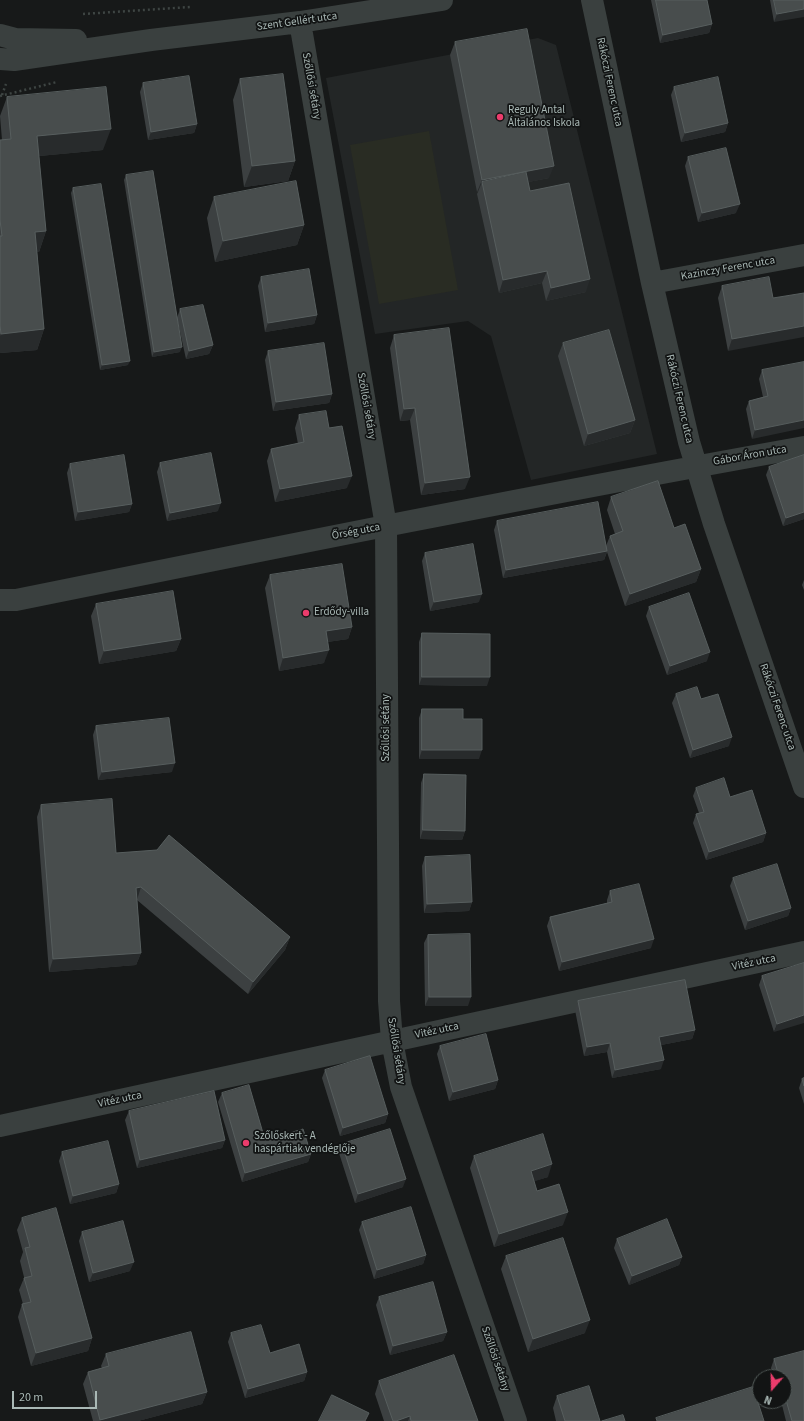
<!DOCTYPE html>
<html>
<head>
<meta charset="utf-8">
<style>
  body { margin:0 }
  #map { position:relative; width:804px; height:1421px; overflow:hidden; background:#171919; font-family:"Source Sans 3",sans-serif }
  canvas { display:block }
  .north { position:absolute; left:752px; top:1369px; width:40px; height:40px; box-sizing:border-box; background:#121414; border:1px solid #4e5654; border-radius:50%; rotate:200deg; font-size:11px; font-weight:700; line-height:16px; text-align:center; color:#a9b8b5 }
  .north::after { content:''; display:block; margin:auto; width:14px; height:18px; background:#ec3c6c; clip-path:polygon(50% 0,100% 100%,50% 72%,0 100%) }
  .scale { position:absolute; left:12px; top:1391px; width:85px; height:18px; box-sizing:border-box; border:2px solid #a9b8b5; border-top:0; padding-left:5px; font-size:12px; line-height:14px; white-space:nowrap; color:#a9b8b5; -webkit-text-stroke:3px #121414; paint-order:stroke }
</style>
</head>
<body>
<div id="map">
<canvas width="804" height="1421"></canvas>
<div class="north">N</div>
<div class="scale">20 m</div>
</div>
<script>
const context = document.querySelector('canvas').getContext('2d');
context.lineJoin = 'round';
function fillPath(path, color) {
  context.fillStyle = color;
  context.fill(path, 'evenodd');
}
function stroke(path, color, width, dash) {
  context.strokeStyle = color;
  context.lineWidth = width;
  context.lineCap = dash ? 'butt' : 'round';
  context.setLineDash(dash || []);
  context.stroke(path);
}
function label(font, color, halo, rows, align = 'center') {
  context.font = font + ' "Source Sans 3",sans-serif';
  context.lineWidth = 3.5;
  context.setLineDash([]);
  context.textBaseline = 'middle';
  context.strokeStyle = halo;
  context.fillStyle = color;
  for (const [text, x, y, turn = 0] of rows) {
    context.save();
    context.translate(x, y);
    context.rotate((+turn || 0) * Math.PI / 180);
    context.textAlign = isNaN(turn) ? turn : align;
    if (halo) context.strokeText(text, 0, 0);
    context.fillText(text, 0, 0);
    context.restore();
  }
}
fillPath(new Path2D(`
  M538,38l18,7 101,409 -126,26 -40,-144 -23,-15 -93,13 -49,-256z`), '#232626');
fillPath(new Path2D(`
  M429,131l29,159 -79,14 -29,-159z`), '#292c23');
stroke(new Path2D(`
  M83,14l107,-7
  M2,95l4,-11
  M0,96l57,-14`), '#3e4543', 2.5, [2, 3]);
stroke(new Path2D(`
  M592,0l60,283 37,159 25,82 90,263
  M300,22l86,504 3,475 3,40 9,46 115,334
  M0,35l15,4 61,1
  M0,59l14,1 137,-20 149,-18 142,-22
  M652,283l152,-28
  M0,600h16c262,-53 525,-106 788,-153
  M0,1126l804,-174`), '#3a403f', 22);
fillPath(new Path2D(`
  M651,0h56l5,24 -3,9 -49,10z
  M770,0h34l-30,22z
  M455,42l94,136 -21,4 2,9 56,101 -40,9 -4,-18 -43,10 -22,-99 1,-2h-1l-27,-137z
  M240,79l55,82 -7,20 -44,6 -11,-87z
  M143,83l54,41 -3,9 -46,7 -8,-48z
  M674,87l54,36 -3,9 -44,10 -10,-47z
  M7,97l96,53 -64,6 7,75 -7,21h-2l7,77 -7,21 -37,3v-213h2l-2,-24z
  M688,157l48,56 -38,9 -13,-56z
  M126,175l54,177 -28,5 -28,-177z
  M73,188l55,177 -28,5 -29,-177z
  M214,197l90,28 -7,20 -82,17 -8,-44z
  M261,277l56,38 -3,9 -49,8 -7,-46z
  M722,286l51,12 -45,53 -10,-53z
  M180,309l33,36 -4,9 -23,5 -9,-41z
  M394,335l71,154 -44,6 -11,-75 -10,1 -10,-73z
  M563,343l72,77 -5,13 -46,13 -26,-90z
  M268,351l64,43 -3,9 -56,8 -8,-51z
  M804,362l-52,77 -6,-30 3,-8 14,-4 -4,-18 3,-9z
  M299,415l30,13 18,60 -72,14 -8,-41 4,-12 27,-5 -3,-16z
  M804,455v64l-21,7 -17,-51 3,-8z
  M160,463l58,48 -51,10 -10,-49z
  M70,464l62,40 -3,8 -54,9 -8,-48z
  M611,497l63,31 27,41 -5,13 -71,24 -18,-54 -3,8 -101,18 -9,-48 3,-9 109,25 4,-10 5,-2 -8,-24z
  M425,553l54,49 -49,9 -8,-50z
  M270,575l82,52 -4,12 -21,3 -3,21 -45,8 -14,-83z
  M804,580v10l-2,-5z
  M96,604l85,35 -5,12 -77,13 -8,-48z
  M649,607l58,54 -40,14 -21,-59z
  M422,633l65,53 -68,-1v-43z
  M676,694l53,52 -39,12 -18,-55z
  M422,709l41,10 16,40h-60v-41z
  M96,726l76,46 -74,8 -5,-45z
  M424,774l41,57 -3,9 -42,-1 1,-56z
  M696,788l34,9 36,36 -3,9 -57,18 -13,-37 3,-9 3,-1 -6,-17z
  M41,805l75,48 174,84 -5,13 -37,44 -111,-94 4,53 -5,12 -87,7 -12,-155z
  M425,857l47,45 -3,9 -45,2 -2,-47z
  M733,878l58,30 -3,8 -43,14 -15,-44z
  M610,891l41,57 -92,23 -12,-45 3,-9 57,-14v-3z
  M428,935l40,71h-43l-1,-63z
  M804,963l-30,69 -15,-47 3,-9z
  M578,1001l117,29 -3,9 -31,6v24l-49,9 -5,-26 -23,4 -9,-46z
  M440,1046l58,34 -3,9 -46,12 -12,-47z
  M325,1070l63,44 -3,9 -45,13 -18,-58z
  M804,1078v26l-5,-16 3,-9z
  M222,1093l43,47 46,14 -3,8 -66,20 -24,-80z
  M129,1111l96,29 -3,8 -85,20 -12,-48z
  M342,1144l61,43 -48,16 -16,-50z
  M62,1152l57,32 -3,9 -46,11 -11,-43z
  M474,1156l74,21 -14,4 3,10 26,34 -69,22 -24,-79z
  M22,1218l70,120 -4,13 -57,15 -13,-49 4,-13h1l-4,-14 5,-12v-1l-4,-16 3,-9 -6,-22z
  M362,1222l64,33 -3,9 -49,15 -15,-49z
  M82,1232l48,39 -41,11 -10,-41z
  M617,1239l65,18 -3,8 -50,20 -15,-37z
  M506,1256l79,77 -57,19 -27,-83z
  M379,1297l68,35 -4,9 -53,14 -14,-50z
  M231,1333l76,39 -3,9 -59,17 -17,-56z
  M804,1351v70h-18l-5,-20h3v-24h-10l-3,-9 3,-9z
  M106,1354l101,38 -5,12 -64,17h-45l-10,-37 5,-12 14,-4 -1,-2z
  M379,1381l99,40h-94l-9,-27z
  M557,1396l43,25h-44l-3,-13z`), '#3c4041');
fillPath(new Path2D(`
  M804,9v8l-30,5 3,-8z
  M712,24l-3,9 -49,10 3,-8z
  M728,123l-3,9 -44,10 4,-9z
  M197,124l-3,9 -46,7 3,-8z
  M111,129l-8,21 -74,7 8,-21z
  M295,161l-7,20 -44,6 8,-21z
  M554,166l-5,12 -65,13 -2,-9 -4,10h-1l5,-12z
  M740,204l-4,9 -38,9 4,-9z
  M304,225l-7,20 -82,17 8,-21z
  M46,231l-7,21 -12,1 8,-21z
  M547,271l-5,12 -43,10 4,-13z
  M590,279l-4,13 -40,9 5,-13z
  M317,315l-3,9 -49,8 3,-9z
  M804,326v11l-76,14 4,-12z
  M44,329l-7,21 -37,3v-17l1,-2z
  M213,345l-4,9 -23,5 3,-8z
  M182,347l-2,5 -28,5 2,-5z
  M130,361l-2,4 -28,5 2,-5z
  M332,394l-3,9 -56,8 3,-9z
  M415,408l-5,12 -10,1 4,-12z
  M635,420l-5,13 -46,13 4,-12z
  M804,420v8l-52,11 3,-9z
  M352,476l-5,12 -72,14 5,-13z
  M470,477l-5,12 -44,6 4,-12z
  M221,503l-3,8 -51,10 3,-8z
  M132,504l-3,8 -54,9 3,-9z
  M804,512v7l-21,7 3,-8z
  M607,551l-3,9 -101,18 3,-8z
  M701,569l-5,13 -71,24 5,-12z
  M482,594l-3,8 -49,9 4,-9z
  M352,627l-4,12 -27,4 5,-12z
  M181,639l-5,12 -77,13 5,-13z
  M329,650l-5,13 -45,8 4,-13z
  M710,652l-3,9 -40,14 3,-9z
  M422,677h68l-3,9 -68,-1z
  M732,737l-3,9 -39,12 3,-8z
  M422,750h60l-3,9h-60z
  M175,763l-3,9 -74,8 4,-8z
  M423,830l42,1 -3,9 -42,-1z
  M766,833l-3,9 -57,18 3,-8z
  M141,887l-4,13 -1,-12z
  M472,902l-3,9 -45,2 3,-9z
  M791,908l-3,8 -43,14 3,-9z
  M290,937l-5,13 -37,44 5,-12z
  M654,939l-3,9 -92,23 3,-9z
  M141,953l-5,12 -87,7 4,-13z
  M429,997h42l-3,9h-43z
  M804,1015v8l-30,9 3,-8z
  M695,1030l-3,9 -36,7 3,-9z
  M610,1043l-3,9 -23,4 3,-9z
  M664,1060l-3,9 -49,9 3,-8z
  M498,1080l-3,9 -46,12 4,-9z
  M388,1114l-3,9 -45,13 3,-8z
  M225,1140l-3,8 -85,20 3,-8z
  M311,1154l-3,8 -66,20 3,-9z
  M552,1164l-4,13 -22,7 5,-13z
  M406,1179l-3,8 -48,16 3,-9z
  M119,1184l-3,9 -46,11 3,-8z
  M568,1212l-5,13 -69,22 5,-13z
  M426,1255l-3,9 -49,15 3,-9z
  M682,1257l-3,8 -50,20 3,-9z
  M134,1262l-4,9 -41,11 4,-9z
  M590,1320l-5,13 -57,19 5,-13z
  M447,1332l-4,9 -53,14 3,-9z
  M92,1338l-4,13 -57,15 5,-13z
  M307,1372l-3,9 -59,17 3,-9z
  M207,1392l-5,12 -64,17h-38v-1z
  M410,1416l-2,5h-12z`), '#282b2c');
const building = new Path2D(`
  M656,0h51l5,24 -49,11z
  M774,0h30v9l-27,5z
  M527,29l27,137 -72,14 -27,-138z
  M283,74l12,87 -43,5 -12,-87z
  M189,76l8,48 -46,8 -8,-49z
  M718,77l10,46 -43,10 -11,-46z
  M106,87l5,42 -74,7 9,95 -11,1 9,97 -43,5 -1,-9v-89h2l-2,-16v-80l11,-1 -4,-42z
  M726,148l14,56 -38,9 -14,-56z
  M153,171l29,176 -28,5 -28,-177z
  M526,172l4,19 39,-8 21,96 -39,9 -4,-17 -44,9 -21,-98z
  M296,181l8,44 -81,16 -9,-44z
  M101,184l29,177 -28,4 -29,-177z
  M309,269l8,46 -49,8 -7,-46z
  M769,277l4,21 31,-5v33l-72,13 -10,-53z
  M203,305l10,40 -24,6 -9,-42z
  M449,328l21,149 -45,6 -10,-75 -11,1 -10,-74z
  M609,330l26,90 -47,14 -25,-91z
  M324,343l8,51 -56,8 -8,-51z
  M804,362v58l-49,10 -6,-29 19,-5 -6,-26z
  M326,411l3,17 13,-2 10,50 -72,13 -9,-40 33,-7 -5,-27z
  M211,453l10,50 -51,10 -10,-50z
  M124,455l8,49 -54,8 -8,-48z
  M804,455v57l-18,6 -17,-51z
  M658,481l16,47 11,-4 16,45 -71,25 -20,-58 13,-5 -12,-34z
  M598,502l9,49 -101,19 -9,-49z
  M473,544l9,50 -48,8 -9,-49z
  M342,564l10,63 -26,4 3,19 -46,8 -13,-83z
  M173,591l8,48 -77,12 -8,-47z
  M689,593l21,59 -40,14 -21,-59z
  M422,633l68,1v43h-68z
  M697,687l4,12 17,-5 14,43 -39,13 -17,-56z
  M422,709h41v10h19v31h-60z
  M169,718l6,45 -73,9 -6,-46z
  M424,774l42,1 -1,56 -42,-1z
  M724,778l6,19 22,-7 14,43 -57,19 -13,-38 8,-2 -8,-24z
  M112,799l4,54 41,-3 12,-15 121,102 -37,45 -112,-95 -5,1 5,65 -88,6 -12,-154z
  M470,855l2,47 -45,2 -2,-47z
  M777,864l14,44 -43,13 -15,-43z
  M639,884l15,55 -92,23 -12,-45 62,-15 -2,-11z
  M470,934l1,63h-42l-1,-62z
  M804,963v52l-27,9 -15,-48z
  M685,980l10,50 -36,7 5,23 -49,10 -5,-27 -23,4 -9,-46z
  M486,1034l12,46 -45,12 -13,-46z
  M370,1056l18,58 -45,14 -18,-58z
  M804,1078v8l-2,-7z
  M249,1085l16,55 38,-11 8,25 -66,19 -23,-80z
  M214,1091l11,49 -85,20 -11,-49z
  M390,1129l16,50 -48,15 -16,-50z
  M543,1134l9,30 -21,7 6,20 22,-7 9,28 -69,22 -25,-78z
  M108,1141l11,43 -46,12 -11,-44z
  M411,1207l15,48 -49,15 -15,-48z
  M56,1208l36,130 -56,15 -14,-49 9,-2 -7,-24 8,-2 -7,-28 5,-1 -8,-29z
  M667,1219l15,38 -50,19 -15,-37z
  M123,1221l11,41 -41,11 -11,-41z
  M563,1238l27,82 -57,19 -27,-83z
  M433,1282l14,50 -54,14 -14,-49z
  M261,1325l9,28 29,-9 8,28 -59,17 -17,-56z
  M191,1332l16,60 -107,28 -12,-48 21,-6 -3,-12z
  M804,1351v70h-12l-8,-28v-16h-5l-5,-18z
  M454,1355l24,66h-67l-1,-5 -14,5h-3l-14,-40z
  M589,1386l11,35h-35l-8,-25z
  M753,1387l11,34h-107l-1,-3z
  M332,1395l37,18 -4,8h-46z
  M623,1415l2,6h-23z`);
fillPath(building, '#484d4d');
stroke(building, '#575e5e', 1);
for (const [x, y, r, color] of [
  [500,117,4,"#ec3c6c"],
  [306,613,4,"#ec3c6c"],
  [246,1143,4,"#ec3c6c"]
]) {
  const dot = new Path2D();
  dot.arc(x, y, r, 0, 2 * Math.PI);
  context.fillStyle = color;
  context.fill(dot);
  stroke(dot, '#121414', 1.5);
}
label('11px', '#a9b8b5', '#121414', [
  ["Szent Gellért utca",297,22,-8],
  ["Rákóczi Ferenc utca",609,82,78],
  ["Szőllősi sétány",311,86,80],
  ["Kazinczy Ferenc utca",728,269,-10],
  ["Rákóczi Ferenc utca",679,399,77],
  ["Szőllősi sétány",366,406,80],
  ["Gábor Áron utca",750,456,-10],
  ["Őrség utca",356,532,-11],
  ["Rákóczi Ferenc utca",777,707,71],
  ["Szőllősi sétány",387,728,-90],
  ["Vitéz utca",754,963,-12],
  ["Vitéz utca",437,1031,-12],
  ["Szőllősi sétány",396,1051,81],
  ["Vitéz utca",120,1100,-12],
  ["Szőllősi sétány",495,1359,71]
]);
label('11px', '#a9b8b5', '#121414', [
  ["Reguly Antal",508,111],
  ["Általános Iskola",508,124],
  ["Erdődy-villa",314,613],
  ["Szőlőskert - A",254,1137],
  ["haspártiak vendéglője",254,1150]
], 'left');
</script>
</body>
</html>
